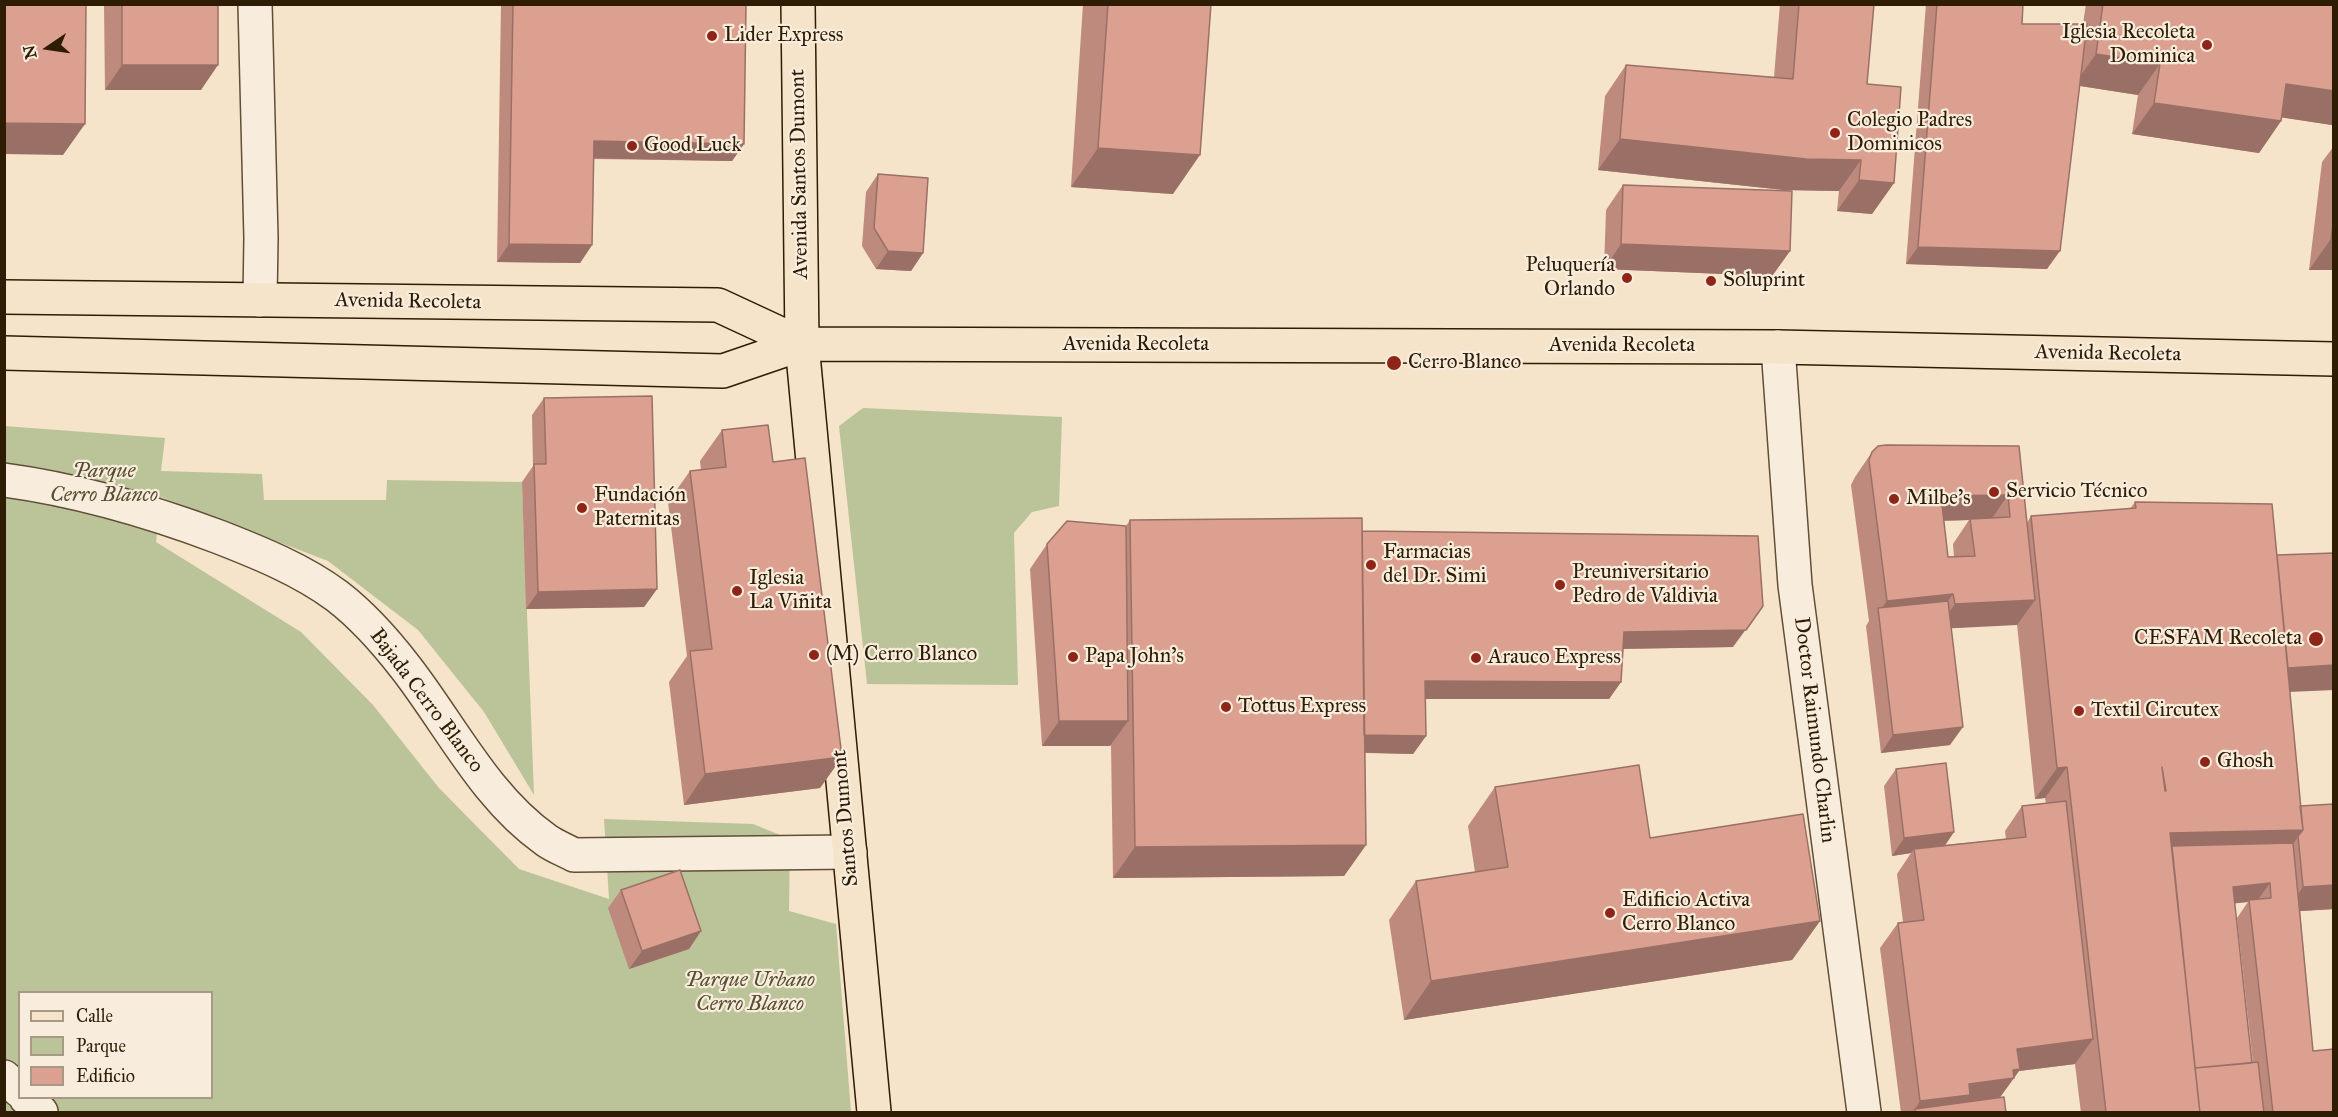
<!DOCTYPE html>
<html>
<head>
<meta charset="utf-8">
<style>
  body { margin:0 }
  #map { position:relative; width:2338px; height:1117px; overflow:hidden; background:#f5e3ca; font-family:"IM FELL Great Primer",serif }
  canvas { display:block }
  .frame { position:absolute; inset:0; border:6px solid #2e1c04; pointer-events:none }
  .legend { position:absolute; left:18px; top:991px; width:195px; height:108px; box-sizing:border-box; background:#f8eddd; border:2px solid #a79986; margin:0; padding:8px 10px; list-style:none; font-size:18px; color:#2e1c04 }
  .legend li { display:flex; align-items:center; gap:12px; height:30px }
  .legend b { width:30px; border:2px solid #a79986 }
  .north { position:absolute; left:18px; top:18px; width:60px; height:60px; -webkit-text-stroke:4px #f8eddd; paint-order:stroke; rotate:257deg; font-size:16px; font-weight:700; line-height:24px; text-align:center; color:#2e1c04 }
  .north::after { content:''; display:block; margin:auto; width:21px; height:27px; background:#2e1c04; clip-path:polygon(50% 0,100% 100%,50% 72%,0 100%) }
</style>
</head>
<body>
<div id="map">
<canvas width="2338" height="1117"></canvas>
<div class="frame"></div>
<ul class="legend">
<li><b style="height:8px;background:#f5e3ca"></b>Calle</li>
<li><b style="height:16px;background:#bbc498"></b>Parque</li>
<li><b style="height:16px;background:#dca091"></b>Edificio</li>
</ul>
<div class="north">N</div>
</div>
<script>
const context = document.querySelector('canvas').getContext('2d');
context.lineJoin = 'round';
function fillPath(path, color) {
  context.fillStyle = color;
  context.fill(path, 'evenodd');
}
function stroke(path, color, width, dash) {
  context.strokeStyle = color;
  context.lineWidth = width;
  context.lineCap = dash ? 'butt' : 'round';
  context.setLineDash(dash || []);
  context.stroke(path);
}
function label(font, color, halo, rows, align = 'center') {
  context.font = font + ' "IM FELL Great Primer",serif';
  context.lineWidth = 4.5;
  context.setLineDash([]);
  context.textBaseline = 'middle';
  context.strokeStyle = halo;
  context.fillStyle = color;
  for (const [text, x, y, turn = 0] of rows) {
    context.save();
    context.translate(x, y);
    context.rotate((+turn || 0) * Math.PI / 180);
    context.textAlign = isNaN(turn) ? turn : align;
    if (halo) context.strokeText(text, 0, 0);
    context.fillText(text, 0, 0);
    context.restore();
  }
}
fillPath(new Path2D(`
  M863,408l199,9 -3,89 -27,6 -18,21 4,152 -151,-1 -28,-258z
  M4,426l161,12 -4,33 101,3 2,26h122l1,-20 135,2 12,313 -50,-83 -66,-82 -90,-69 -167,-64 -5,45 145,90 72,73 66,83 80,81 90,30 -5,-80 149,5 37,15 -1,72 47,13 15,188h-846zM20,992h192v106h-192z`), '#bbc498');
const minor = new Path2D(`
  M255,4l6,234 -1,62
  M1778,347l17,238 69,527
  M4,480c74,10 146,31 215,57 41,16 83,33 118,59 26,20 49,46 69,72 45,58 79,129 140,172 8,6 19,10 28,15l276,-3
  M4,1077l16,14
  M26,1098l15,14`);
const major = new Path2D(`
  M798,4l4,340 72,768
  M4,297l714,8 84,39
  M4,353l719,18 79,-27 976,3 556,12`);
stroke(minor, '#604e36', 36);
stroke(major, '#2e1c04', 36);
stroke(minor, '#f8eddd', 33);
stroke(major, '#f5e3ca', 33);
fillPath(new Path2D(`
  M104,4h114l-17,86h-96z
  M501,4h245l-2,140 -12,17 -138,-2 -2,86 -12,18 -83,-1z
  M1083,4h128l-38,190 -102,-7z
  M1780,4h94l-7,80 27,99 -22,31 -35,-3 2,-20 -55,-1 -186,-20 7,-74 21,-31 148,12z
  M1926,4h97l-1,20h61l3,-20h248v118l-2,3 -51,-8v4l-22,32 -127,-19 6,-39 -58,-9 -33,183 -141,-5z
  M2334,146v124h-25l13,-108z
  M878,174l45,79 -12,18 -35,-2 -14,-23 4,-54z
  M1623,185l167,66 -18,25 -168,-7 2,-59z
  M544,398l113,191 -13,18 -118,2 -4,-127 11,-16 -1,-51z
  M722,430l51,32 69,295 -22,31 -136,17 -15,-123 18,-26 -19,-154 22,-31 11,-1 -1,-9z
  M2019,446l8,77 4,-7 99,-7 5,-7 155,190 10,114 34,-2v105l-34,2 13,140 21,62h-253l-6,-49 -56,7 -20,27 7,15h-105l-21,-165 18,-25 5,-1 -6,-48 14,-21 -19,3 -8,-70 12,-17 58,63 -10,13 62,-6 -1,-8 17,-25 24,-3 -1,-5 -10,1 -18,-175 -66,4 -1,117 -69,8 -15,-127 3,-5 -18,-136 4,-8 17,-25zM1969,520l-16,24 1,13h-6l-4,-36zM2248,902l-11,16 16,145h-1l-18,-160z
  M1130,520l232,11 371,116 -110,2 -2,33 -12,17h-184l1,37 -13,18 -48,-1 1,92 -22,31 -231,2 -2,-133 -1,1h-68l-12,-177 17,-25 79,-18z
  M1495,787l155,51 170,83 -28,39 -388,60 -15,-100 27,-39 59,-9 -7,-46z
  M621,890l80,41 -12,18 -60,20 -21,-61z`), '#bd8a7d');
fillPath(new Path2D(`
  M2096,54l64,10 -22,31 -64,-10z
  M122,65h96l-17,25h-96z
  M2286,84l48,7v31l-2,3 -67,-10z
  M2154,103l127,18 -22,32 -127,-19z
  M4,123l81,1 -22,31 -59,-1z
  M1620,139l241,21 -22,31 -55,-1 -186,-20z
  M594,141l150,3 -12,17 -150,-3z
  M1098,148l102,7 -27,39 -102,-7z
  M1859,180l35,3 -22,31 -35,-3z
  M2331,239h3v31h-25z
  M509,244l83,1 -12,18 -83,-1z
  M1621,244l169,7 -18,25 -168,-7z
  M1918,247l142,4 -13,18 -141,-5z
  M888,251l35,2 -12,18 -35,-2z
  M2008,495l-17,25 -21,-1 -1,1 -46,1 18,-25z
  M657,589l-13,18 -118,2 12,-17z
  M1953,594l-18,25 -57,-6 9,-12z
  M2035,600l-18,25 -80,4 18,-25z
  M1763,606l-30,41 -122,2 13,-17z
  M2334,665v25l-68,3 17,-25z
  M1425,681l196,1 -12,17h-197z
  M1059,721h69l-18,25h-68z
  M1963,727l-13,18 -69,8 12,-18z
  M1355,735l71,1 -13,18 -71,-2z
  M842,757l-22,31 -136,17 21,-31z
  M2067,767l-22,31 -10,1 22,-31z
  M2303,830l-22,31 -118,3 7,-31z
  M1954,832l-12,18 -28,-1 -3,4 -19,3 12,-18z
  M1366,845l-22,31 -231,2 22,-31z
  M2270,883l-13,18 -8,-1 -1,2 -28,3 13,-18z
  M2334,885v24l-48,3 17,-25z
  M1820,921l-28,39 -388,60 27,-39z
  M701,931l-12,18 -60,20 13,-18z
  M2093,1039l-18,25 -56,7 -23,32 -81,6 5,-8 49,-17 48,-35z`), '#9a7066');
const building = new Path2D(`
  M4,4h82l-1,120 -81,-1z
  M122,4h96v61h-96z
  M513,4h233l-2,140 -150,-3 -2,104 -83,-1z
  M1108,4h103l-11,151 -102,-7z
  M1799,4h75l-7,80 34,3 -7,96 -35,-3 2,-20 -55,-1 -186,-20 6,-74 167,14z
  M1937,4h86l-1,20h65l-27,227 -142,-4z
  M2103,4h231v87l-48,-7 -5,37 -127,-18 6,-39 -64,-10z
  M878,174l50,4 -5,75 -35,-2 -14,-23z
  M1623,185l169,6 -2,60 -169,-7z
  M2334,216v23h-3z
  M652,396l5,193 -119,3 -4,-128h12l-2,-66z
  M768,425l5,37 32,-4 37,299 -137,17 -15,-123 22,-2 -22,-178 36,-4 -4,-37z
  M1886,445l133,1 16,154 -80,4 -2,-10 -66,7 -18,-141 3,-8 6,-6zM2008,495l2,22 -40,2 5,37 -27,1 -7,-61z
  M2135,502l137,2 31,326 -133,3 30,280h-100l6,-1 -39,-345 -10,1 -26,-252 105,-8zM2162,767l4,24h-1z
  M1362,518l4,327 -231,2 -5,-327z
  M1067,521l59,5 2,195h-69l-12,-177z
  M1362,531l396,5 5,70 -17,24 -122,2 -3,50 -196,-1 1,55 -62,-1z
  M2334,553v112l-46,3 -11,-113z
  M1948,601l15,126 -70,8 -15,-127z
  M1946,763l8,69 -50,6 -8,-69z
  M1639,765l11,73 153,-24 17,107 -389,60 -15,-100 92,-14 -13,-80z
  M2066,801l27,238 -76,10 3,20 -7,1 1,8 -45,6 1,11 -50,6 -22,-178 26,-3 -10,-71 112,-12 -4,-31z
  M2334,804v81l-31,2 -5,-51 5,-6 -3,-24z
  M2293,843l20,208 21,-2v64h-61l-24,-213 22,-2 -1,-15 -37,4 19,176 -57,5 -23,-222z
  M680,870l21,61 -59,20 -21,-61z
  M2258,1062l6,51h-64l-5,-45z
  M2004,1097l2,16h-91v-4z`);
fillPath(building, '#dca091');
stroke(building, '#9a7066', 1.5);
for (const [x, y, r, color] of [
  [712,36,6,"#8f2418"],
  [2207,45,6,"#8f2418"],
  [1835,133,6,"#8f2418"],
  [632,146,6,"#8f2418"],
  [1627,278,6,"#8f2418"],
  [1711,281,6,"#8f2418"],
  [1394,363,8,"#8f2418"],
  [1994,492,6,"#8f2418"],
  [1894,499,6,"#8f2418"],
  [582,508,6,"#8f2418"],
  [1371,565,6,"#8f2418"],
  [1560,585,6,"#8f2418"],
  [737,591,6,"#8f2418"],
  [2316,639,8,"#8f2418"],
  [814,655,6,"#8f2418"],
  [1073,657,6,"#8f2418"],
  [1476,658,6,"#8f2418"],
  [1226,707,6,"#8f2418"],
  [2079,711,6,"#8f2418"],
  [2205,762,6,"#8f2418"],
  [1610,913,6,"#8f2418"]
]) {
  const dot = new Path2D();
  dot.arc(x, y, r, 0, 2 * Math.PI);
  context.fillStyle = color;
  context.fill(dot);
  stroke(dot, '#f8eddd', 2);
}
label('21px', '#2e1c04', '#f8eddd', [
  ["Iglesia Recoleta",2195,33,"right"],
  ["Dominica",2195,57,"right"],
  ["Lider Express",724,36],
  ["Colegio Padres",1847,121],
  ["Dominicos",1847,145],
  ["Good Luck",644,146],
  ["Peluquería",1615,266,"right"],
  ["Orlando",1615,290,"right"],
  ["Soluprint",1723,281],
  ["Cerro Blanco",1408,363],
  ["Servicio Técnico",2006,492],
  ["Fundación",594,496],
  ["Paternitas",594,520],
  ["Milbe's",1906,499],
  ["Farmacias",1383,553],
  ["del Dr. Simi",1383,577],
  ["Preuniversitario",1572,573],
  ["Pedro de Valdivia",1572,597],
  ["Iglesia",749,579],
  ["La Viñita",749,603],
  ["CESFAM Recoleta",2302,639,"right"],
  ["(M) Cerro Blanco",826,655],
  ["Papa John's",1085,657],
  ["Arauco Express",1488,658],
  ["Tottus Express",1238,707],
  ["Textil Circutex",2091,711],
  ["Ghosh",2217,762],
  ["Edificio Activa",1622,901],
  ["Cerro Blanco",1622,925]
], 'left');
label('21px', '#2e1c04', '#f8eddd', [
  ["Avenida Santos Dumont",800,174,-91],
  ["Avenida Recoleta",408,302,1],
  ["Avenida Recoleta",1136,345],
  ["Avenida Recoleta",1622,346],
  ["Avenida Recoleta",2108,354,1],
  ["Bajada Cerro Blanco",426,701,53],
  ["Doctor Raimundo Charlin",1814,730,83],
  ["Santos Dumont",846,818,-95]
]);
label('italic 21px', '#584e30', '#f8eddd', [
  ["Parque",104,472],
  ["Cerro Blanco",104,496],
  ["Parque Urbano",750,981],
  ["Cerro Blanco",750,1005]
]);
</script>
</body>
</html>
